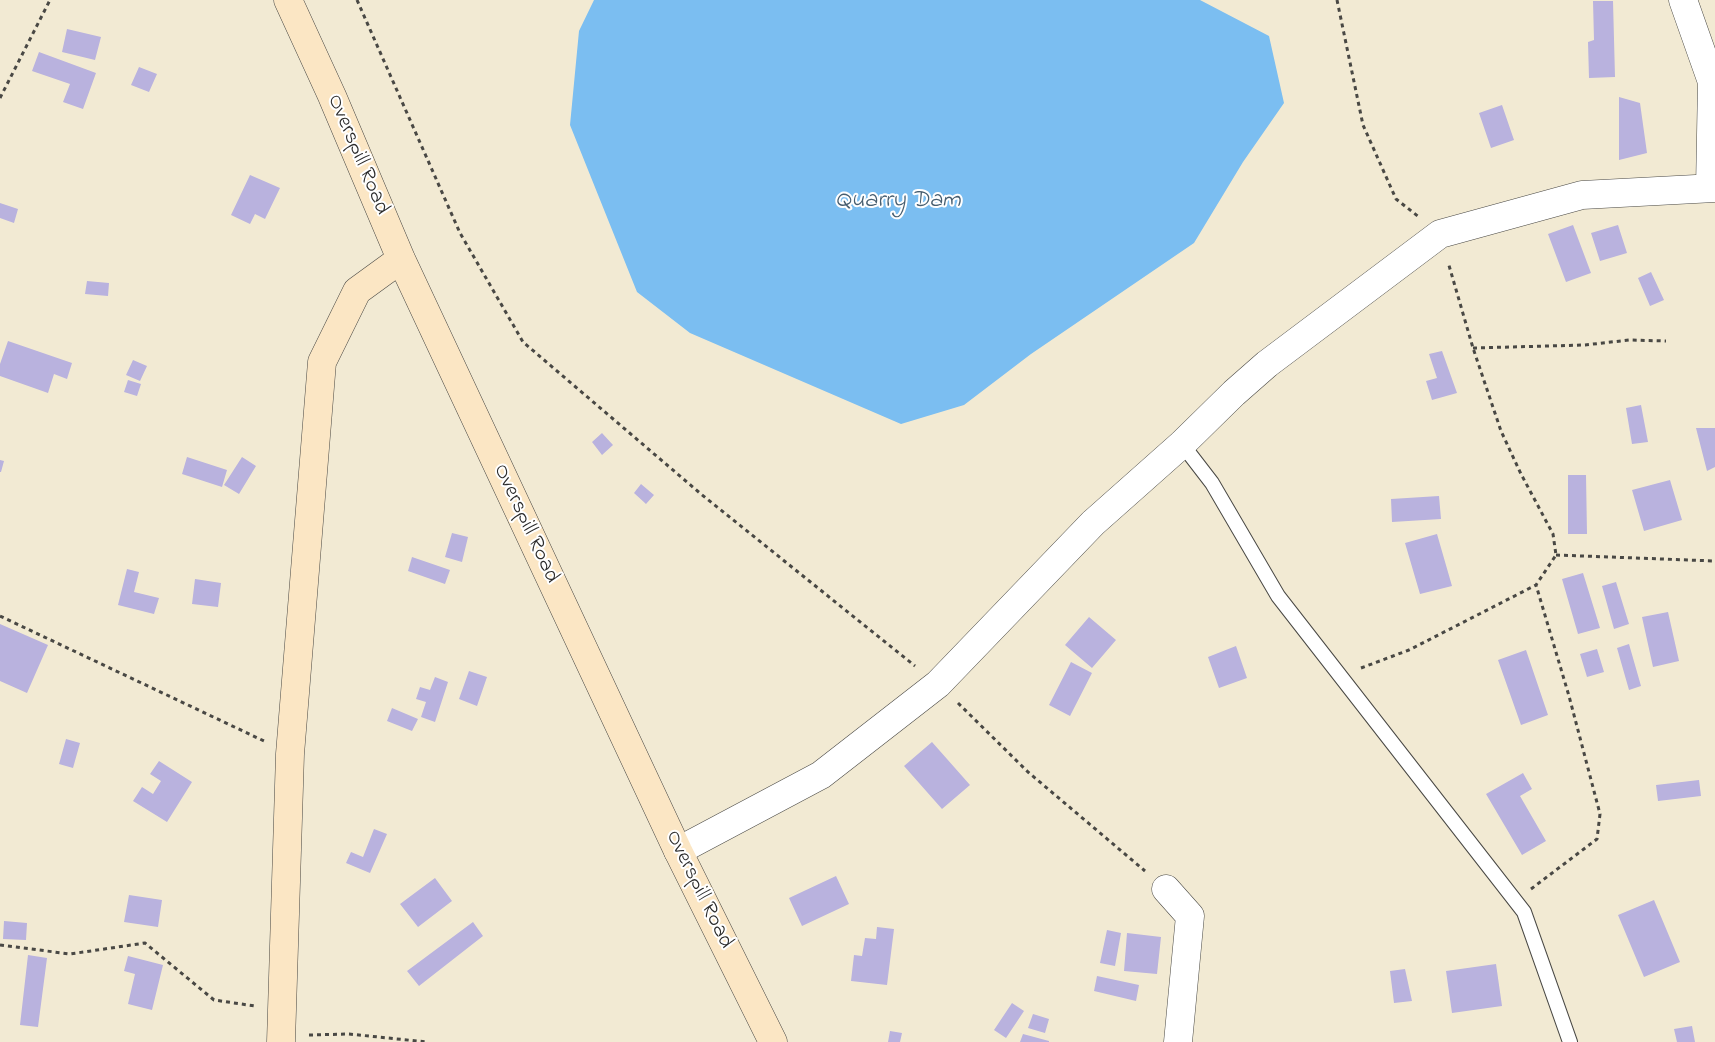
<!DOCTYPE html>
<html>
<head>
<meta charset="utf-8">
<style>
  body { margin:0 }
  canvas { display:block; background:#f2ead3 }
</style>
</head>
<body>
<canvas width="1715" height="1042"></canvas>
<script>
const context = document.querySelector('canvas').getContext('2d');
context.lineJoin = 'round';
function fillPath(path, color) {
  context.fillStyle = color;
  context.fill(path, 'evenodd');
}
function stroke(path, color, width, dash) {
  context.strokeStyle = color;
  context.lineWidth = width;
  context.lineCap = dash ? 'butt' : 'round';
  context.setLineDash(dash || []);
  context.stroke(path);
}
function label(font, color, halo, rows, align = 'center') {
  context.font = font + ' "Indie Flower",sans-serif';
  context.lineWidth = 4;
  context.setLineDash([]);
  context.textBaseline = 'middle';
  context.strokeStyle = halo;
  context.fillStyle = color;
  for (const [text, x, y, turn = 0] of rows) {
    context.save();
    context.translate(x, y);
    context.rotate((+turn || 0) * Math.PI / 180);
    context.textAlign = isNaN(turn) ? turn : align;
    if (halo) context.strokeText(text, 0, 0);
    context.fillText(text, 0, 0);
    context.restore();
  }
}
fillPath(new Path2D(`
  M594,0h606l69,36 15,67 -41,59 -49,81 -163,111 -67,51 -63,19 -211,-91 -53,-41 -67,-167 9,-94z`), '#7bbef1');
fillPath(new Path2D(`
  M1593,1h20l2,76 -26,1 -1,-36 6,-2z
  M67,29l34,8 -6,23 -33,-8z
  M39,52l57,21 -13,36 -20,-7 7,-18 -38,-13z
  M139,67l18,7 -8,18 -18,-7z
  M1619,97l21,6 7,50 -28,7z
  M1502,105l12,35 -23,8 -12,-35z
  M250,175l30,13 -15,31 -10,-5 -5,10 -19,-9z
  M0,203l18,6 -4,14 -14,-5z
  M1573,225l18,48 -25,9 -18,-48z
  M1618,225l9,28 -27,8 -9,-28z
  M1651,272l13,28 -14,6 -12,-28z
  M87,281l22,2 -1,13 -23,-2z
  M8,341l64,22 -5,16 -13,-5 -6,19 -48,-17v-12z
  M1442,351l15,42 -25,7 -6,-19 11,-3 -8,-24z
  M133,360l14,6 -7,15 -14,-6z
  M128,380l13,4 -4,12 -13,-4z
  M1641,405l7,37 -16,2 -6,-36z
  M1696,428h19v39l-8,4z
  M602,433l11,12 -11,10 -10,-13z
  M187,457l40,13 -5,17 -40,-13z
  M242,457l14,9 -17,28 -15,-9z
  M0,460l4,1 -3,11h-1z
  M1568,475h18l1,59h-19z
  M1670,480l12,40 -38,11 -12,-41z
  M641,484l13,11 -8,9 -12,-11z
  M1439,496l2,23 -49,3 -1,-23z
  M452,533l16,4 -6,25 -17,-5z
  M1437,534l15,52 -32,8 -15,-51z
  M412,557l38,13 -5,14 -37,-13z
  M127,569l12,3 -5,20 25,6 -5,16 -36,-9z
  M1583,573l17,55 -22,6 -16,-55z
  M195,579l26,4 -3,24 -26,-3z
  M1616,582l13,42 -15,5 -12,-43z
  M1668,612l11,49 -26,6 -11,-50z
  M1089,617l27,23 -24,28 -27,-23z
  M0,624l48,21 -21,48 -27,-12z
  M1629,644l12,42 -12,4 -12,-42z
  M1236,646l11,32 -28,10 -11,-31z
  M1597,649l7,23 -17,5 -7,-23z
  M1526,650l22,65 -27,10 -23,-65z
  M1071,662l21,11 -22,43 -21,-11z
  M469,671l18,6 -10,29 -18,-7z
  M435,677l13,5 -13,40 -14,-5 5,-15 -10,-3 4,-12 10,3z
  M392,708l26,11 -6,12 -25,-10z
  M66,739l14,4 -7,25 -14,-4z
  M932,742l38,43 -28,24 -38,-43z
  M159,761l33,21 -25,40 -34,-21 9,-14 11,7 8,-13 -11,-7z
  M1523,773l9,16 -12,7 26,45 -24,14 -36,-61z
  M1699,780l2,16 -43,5 -2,-16z
  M374,829l13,5 -17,39 -24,-10 5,-11 12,5z
  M836,876l13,28 -47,22 -13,-28z
  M435,878l17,23 -34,26 -18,-23z
  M129,895l33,5 -4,27 -34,-5z
  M1654,900l26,62 -36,15 -26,-62z
  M4,921l23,2 -1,17 -23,-1z
  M473,922l10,14 -64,50 -12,-15z
  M877,927l17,2 -7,56 -36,-4 3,-26 8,1 3,-18 11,1z
  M1107,930l14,3 -6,33 -15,-3z
  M1127,933l34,4 -4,37 -33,-3z
  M28,955l19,3 -9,69 -18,-2z
  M128,956l35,9 -11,45 -24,-6 7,-30 -11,-3z
  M1496,964l6,42 -50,7 -6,-42z
  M1405,969l7,32 -18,2 -4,-32z
  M1097,976l42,9 -3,16 -42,-10z
  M1012,1003l12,8 -18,27 -12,-8z
  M1033,1014l16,5 -4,14 -17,-5z
  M1692,1026l3,16h-18l-3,-13z
  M890,1031l12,2 -2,9h-12z
  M1023,1034l26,7v1h-29z`), '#b9b2de');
const lane = new Path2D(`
  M1182,444l30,39 66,113 246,316 46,130`);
const street = new Path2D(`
  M1683,0l29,82 -2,106
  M678,851l143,-76 117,-91 155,-161 89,-79 52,-51 33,-29 173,-130 142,-39 133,-7
  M1166,889l24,27 -12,126`);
const secondary = new Path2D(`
  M288,0l44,96 69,163 277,592 95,191
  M281,1042l9,-288 32,-392 35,-71 44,-32`);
stroke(lane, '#494844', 16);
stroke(street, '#494844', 29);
stroke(secondary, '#494844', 29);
stroke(new Path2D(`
  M357,0l103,233 63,109 178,152 214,172
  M1337,0l26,125 33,74 23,18
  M0,98l50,-98
  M1473,348l112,-3 44,-5 37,1
  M1556,555l159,6
  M0,616l264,125
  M1361,668l48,-18 127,-65 20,-30 -3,-21 -32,-60 -20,-43 -28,-83 -25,-86
  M958,703l70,69 117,99
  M1531,889l66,-50 3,-25 -31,-118 -33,-111
  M0,945l70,9 75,-11 69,57 41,6
  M309,1035l40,-1 78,8`), '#494844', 3, [4, 4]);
stroke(lane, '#fff', 14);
stroke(street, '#fff', 28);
stroke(secondary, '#fbe6c4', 28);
label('22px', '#2b2b2b', '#fff', [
  ["Overspill Road",357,155,67],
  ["Overspill Road",525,524,65],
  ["Overspill Road",698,890,64]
]);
label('italic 24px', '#475e70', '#fff', [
  ["Quarry Dam",898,202]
]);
</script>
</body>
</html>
